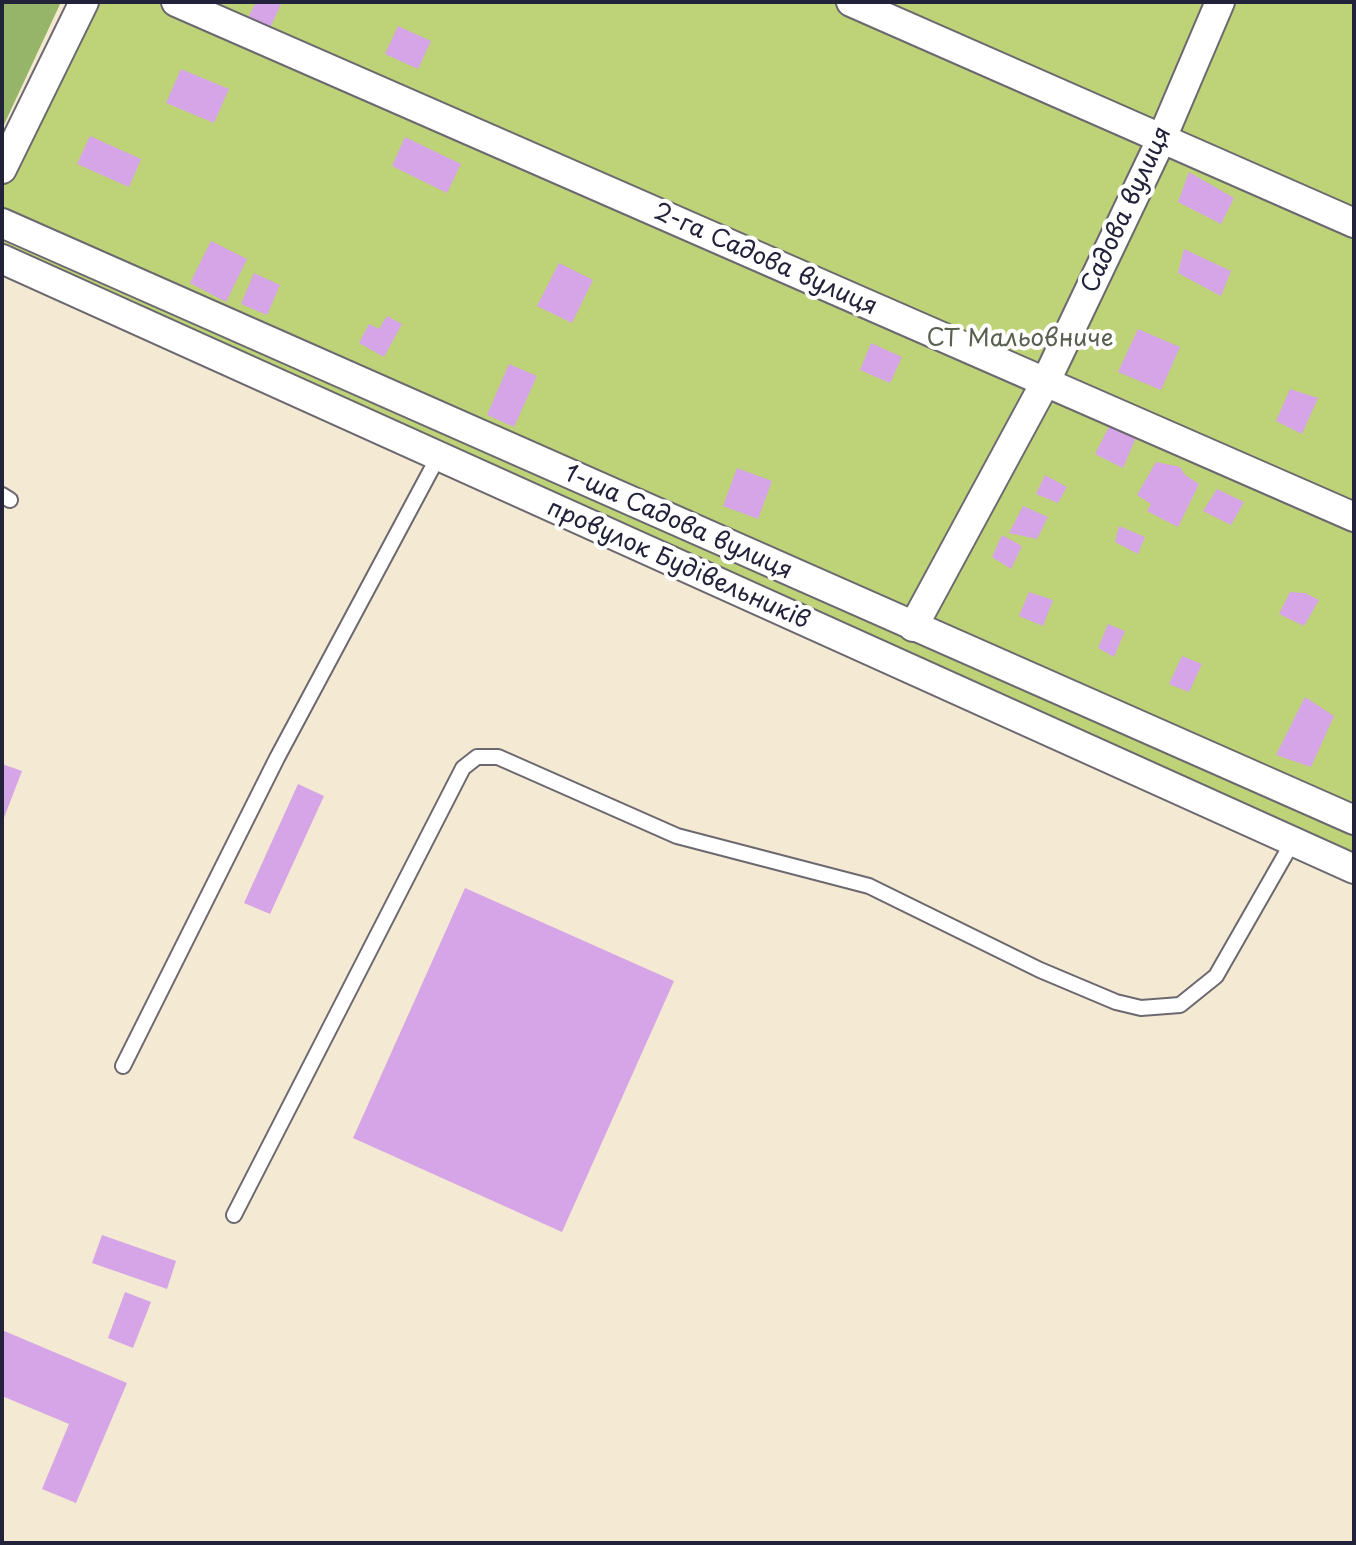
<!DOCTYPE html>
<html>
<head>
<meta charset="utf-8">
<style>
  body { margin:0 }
  #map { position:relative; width:1356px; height:1545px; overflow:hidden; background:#f4e9d2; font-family:"Playpen Sans",sans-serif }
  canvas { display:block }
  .frame { position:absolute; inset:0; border:4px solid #22223b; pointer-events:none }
</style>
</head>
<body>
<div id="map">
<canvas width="1356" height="1545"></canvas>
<div class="frame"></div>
</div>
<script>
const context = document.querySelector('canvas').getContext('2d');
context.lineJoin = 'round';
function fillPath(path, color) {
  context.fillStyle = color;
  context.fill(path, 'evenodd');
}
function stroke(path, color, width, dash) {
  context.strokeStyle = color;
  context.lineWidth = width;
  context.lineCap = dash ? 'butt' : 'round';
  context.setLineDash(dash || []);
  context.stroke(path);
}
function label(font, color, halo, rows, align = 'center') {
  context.font = font + ' "Playpen Sans",sans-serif';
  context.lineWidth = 8;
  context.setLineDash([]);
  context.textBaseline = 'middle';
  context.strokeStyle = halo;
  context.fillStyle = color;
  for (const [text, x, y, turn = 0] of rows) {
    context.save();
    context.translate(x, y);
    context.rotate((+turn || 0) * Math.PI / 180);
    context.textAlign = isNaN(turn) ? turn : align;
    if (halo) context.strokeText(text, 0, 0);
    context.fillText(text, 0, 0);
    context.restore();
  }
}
fillPath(new Path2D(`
  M70,2h1284v850l-1352,-597v-107z`), '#bed377');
fillPath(new Path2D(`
  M2,2h59l-59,127z`), '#96b568');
fillPath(new Path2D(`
  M256,2h26l-13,28 -22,-10z
  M398,26l33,15 -13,28 -33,-15z
  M181,69l48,20 -15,34 -48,-20z
  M90,136l51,23 -12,28 -52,-23z
  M405,137l56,27 -14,29 -55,-27z
  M1189,172l45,26 -13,26 -43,-22z
  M211,241l36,18 -21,43 -36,-19z
  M1184,249l47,22 -10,25 -43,-23z
  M559,263l34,17 -21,43 -35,-17z
  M254,273l26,12 -13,30 -26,-11z
  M387,316l15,8 -18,33 -25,-14 10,-19 10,5z
  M1138,329l42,18 -19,43 -43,-18z
  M871,343l31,14 -12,26 -30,-13z
  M509,364l28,12 -23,51 -27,-12z
  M1290,389l28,9 -16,36 -26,-13z
  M1112,421l26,12 -15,35 -28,-14z
  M1156,462l24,5 5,8 14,9 -21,43 -31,-16 4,-7 -14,-9z
  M737,468l35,13 -14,38 -35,-13z
  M1045,475l22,12 -9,16 -22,-9z
  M1217,489l27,13 -13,23 -28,-14z
  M1023,506l25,11 -11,22 -28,-6z
  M1119,526l26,11 -7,17 -23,-12z
  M1002,535l20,11 -11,23 -19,-12z
  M1029,592l24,8 -10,26 -24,-10z
  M1290,592l15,1 14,7 -15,26 -25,-12z
  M1108,624l17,7 -11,26 -16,-9z
  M1182,656l20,8 -13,28 -20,-8z
  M1305,697l29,19 -23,51 -35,-12z
  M2,764l20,7 -20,52z
  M298,784l26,12 -54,118 -26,-11z
  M465,888l209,93 -112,251 -209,-94z
  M102,1235l74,26 -9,28 -75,-26z
  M125,1292l26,10 -18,46 -25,-10z
  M2,1330l125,53 -51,120 -34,-14 27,-65 -67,-28z`), '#d5a5e7');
const service = new Path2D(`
  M2,495l8,5
  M123,1066l154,-308 161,-301
  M234,1215l229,-447 14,-11h21l179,79 192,50 171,84 76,32 25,6 39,-3 36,-29 76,-133`);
const minor = new Path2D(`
  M176,2l1178,515
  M851,2l503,221
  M2,169l82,-167
  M2,223l1352,597
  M2,259l1352,610
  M913,627l132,-244 117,-245 58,-136`);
stroke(service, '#6c6870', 18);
stroke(minor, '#6c6870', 32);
stroke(service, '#fff', 14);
stroke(minor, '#fff', 28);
label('24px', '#22223b', '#fff', [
  ["Садова вулиця",1127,210,-65],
  ["2-га Садова вулиця",765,260,24],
  ["1-ша Садова вулиця",678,523,24],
  ["провулок Будівельників",678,565,24]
]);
label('24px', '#596050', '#fff', [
  ["СТ Мальовниче",1020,339]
]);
</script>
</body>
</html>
